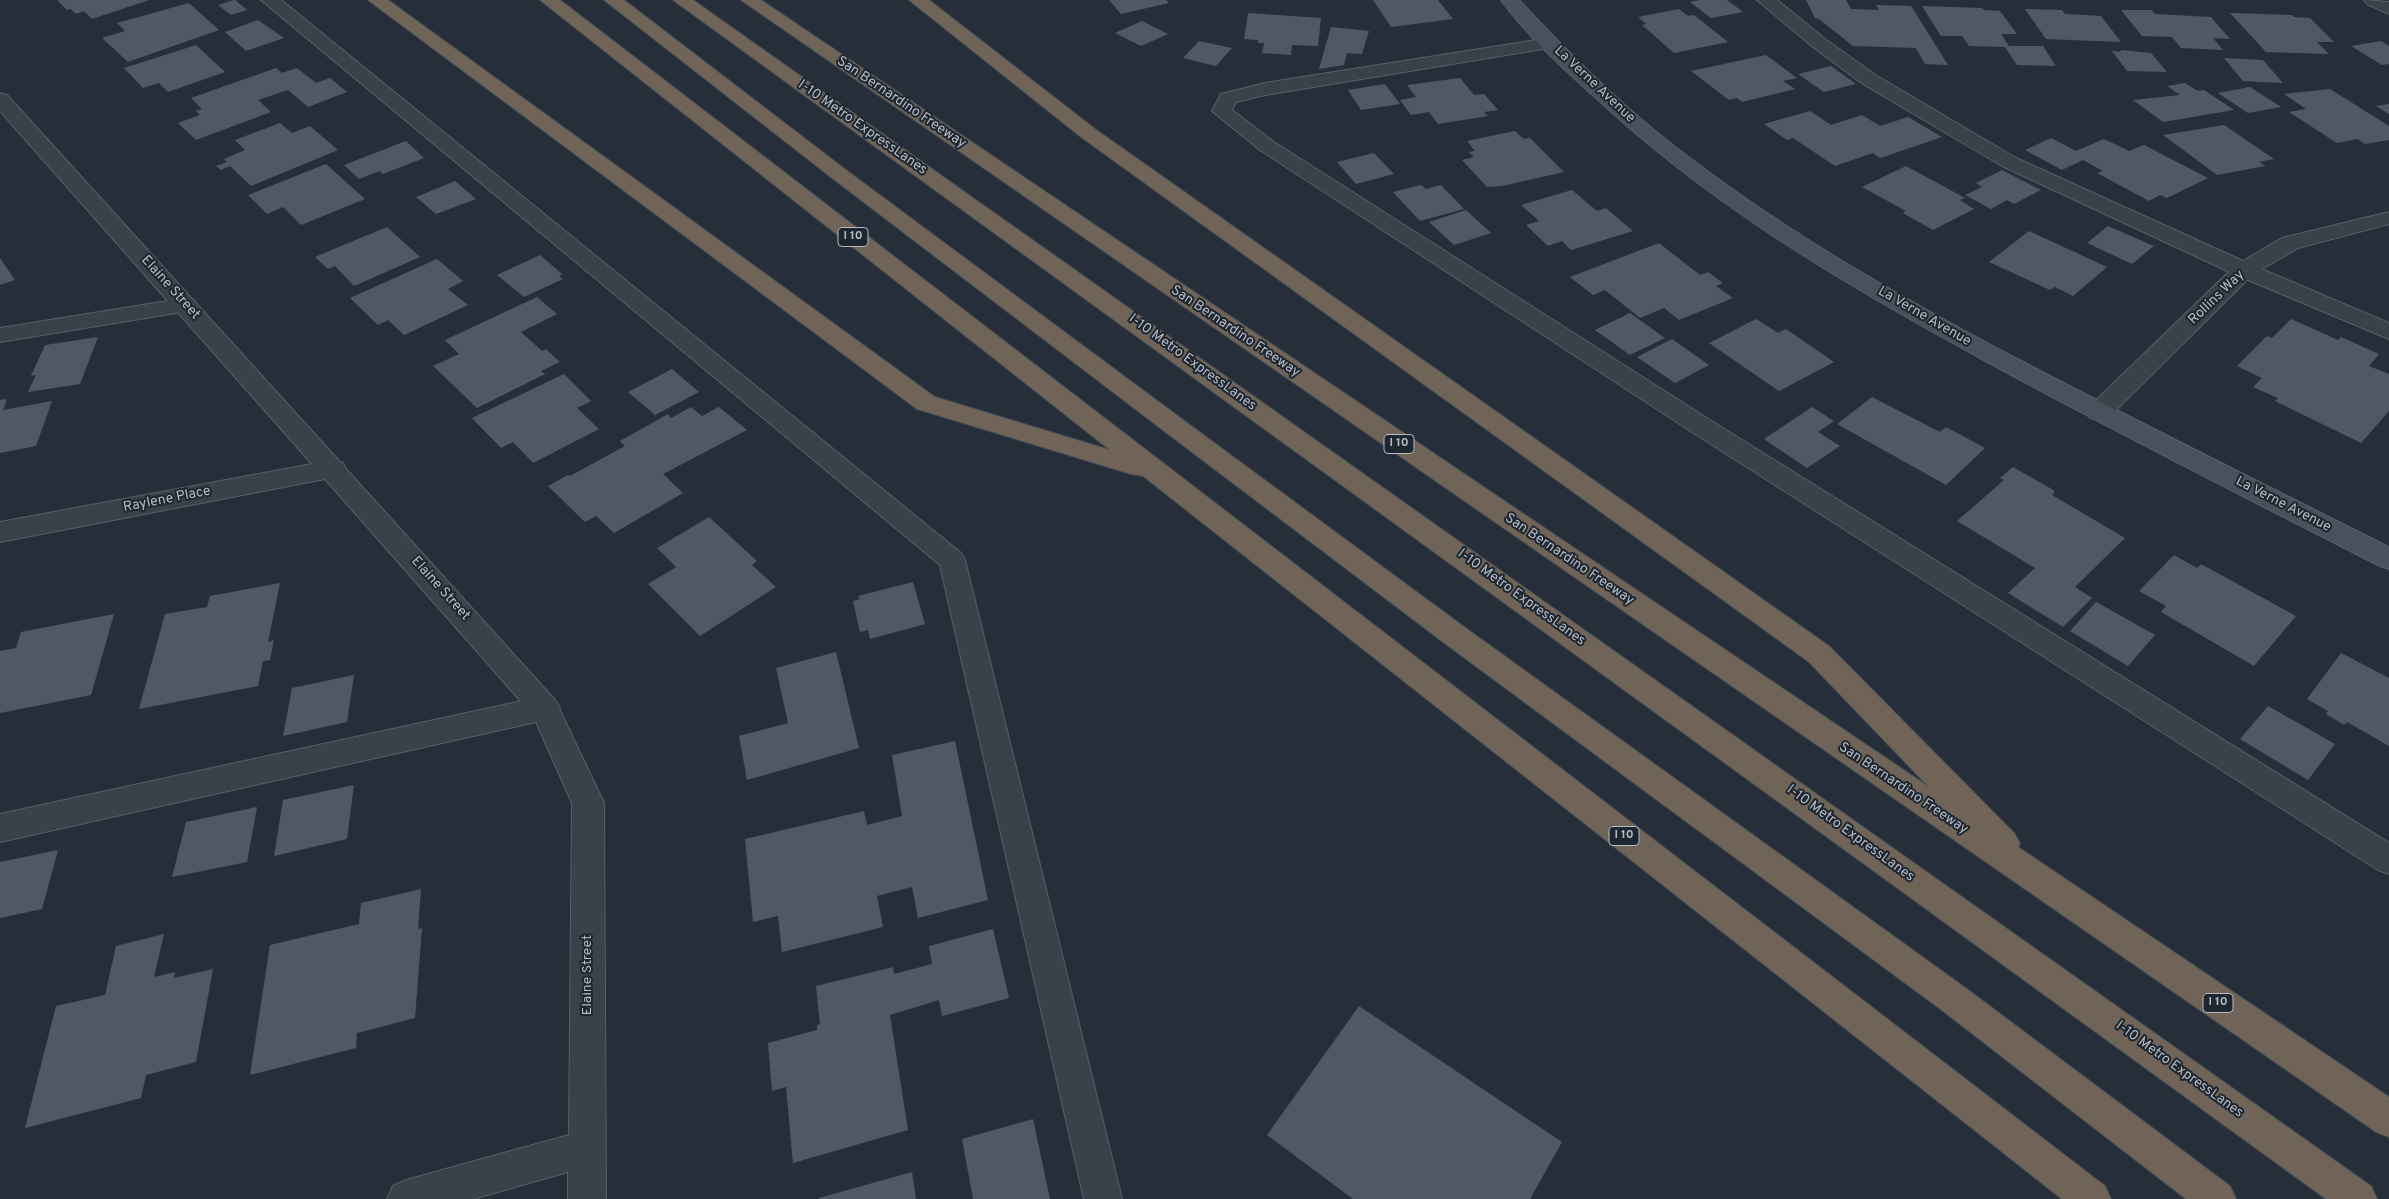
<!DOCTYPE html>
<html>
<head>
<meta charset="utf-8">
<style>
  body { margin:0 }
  canvas { display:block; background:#262f39 }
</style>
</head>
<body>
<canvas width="2389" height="1199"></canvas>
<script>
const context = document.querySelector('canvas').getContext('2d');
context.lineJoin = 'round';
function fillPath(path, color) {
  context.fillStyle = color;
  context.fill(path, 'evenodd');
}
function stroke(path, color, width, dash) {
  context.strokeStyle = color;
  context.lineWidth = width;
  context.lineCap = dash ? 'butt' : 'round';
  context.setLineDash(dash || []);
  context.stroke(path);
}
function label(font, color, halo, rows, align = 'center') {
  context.font = font + ' Overpass,sans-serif';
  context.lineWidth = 4;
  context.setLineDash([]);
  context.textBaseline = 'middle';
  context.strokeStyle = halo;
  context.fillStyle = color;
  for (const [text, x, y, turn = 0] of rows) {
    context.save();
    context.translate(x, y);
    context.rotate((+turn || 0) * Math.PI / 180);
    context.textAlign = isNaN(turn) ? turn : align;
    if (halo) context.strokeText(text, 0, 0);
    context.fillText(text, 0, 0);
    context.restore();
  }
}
fillPath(new Path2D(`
  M57,0h92l-57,19 -8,-8 -8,3 -5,-5 -4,1z
  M234,0h1l12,10 -16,5 -13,-10z
  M1109,0h57l3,3 -48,11z
  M1373,0h65l15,19 -62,8z
  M1700,0h27l16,12 -32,6 -21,-16z
  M1806,0h40l5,9 28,1 -3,-5 35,1 37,59 -23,-1 -9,-16 -63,-2 -34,-27 -4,-1z
  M189,3l30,27 -91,32 -26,-24 23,-7 -8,-8z
  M1922,6l60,2 2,2 16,1 17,23h-16l8,12h34l13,20 -39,-1 -12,-18 -36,-1 -7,-10h-21z
  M1679,9l9,7 6,-1 34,27 -54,11 -32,-28 4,-1 -8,-7z
  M2025,9l37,1 3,4 36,2 20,26 -75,-3z
  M2121,10h31l3,4 56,3 19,22 -17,-1 10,12 -42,-2 -9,-11 -30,-1z
  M1248,13l73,5 -3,28 -26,-1 -1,10 -29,-2 2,-10h-6v-3l-14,-1z
  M2230,13l62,2 2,2 16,1 24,24h-17l12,12 -63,-2z
  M258,20l26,18 -38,13 -21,-19z
  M1142,21l26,13 -27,12 -26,-13z
  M1331,27l38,4 -7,23 -15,-1 -3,12 -25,4z
  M1199,41l33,7 -16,18 -33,-8z
  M2381,41l8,5v18l-7,1 -31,-19z
  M196,45l29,27 -57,20 -9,-9 -16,5 -19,-20z
  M2120,50l31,3 16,19 -40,-1 -15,-20 9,1z
  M1766,55l31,23 -14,3 12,8 -53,13 -5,-4 -8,2 -38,-29z
  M2224,58l39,2 20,23 -40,-2z
  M1831,66l25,18 -32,8 -26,-18z
  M276,68l6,5 15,-5 19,15 14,-5 17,14 -39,15 -20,-17 -30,10 13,12 -75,28 -18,-17 22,-8 -4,-4 6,-2 -11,-11z
  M1460,78l14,17 10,-1 14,16 -14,2 4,4 -50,8 -9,-12 -18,3 -11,-15 16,-3 -9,-12z
  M2185,83l13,8 6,-1 30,20 -71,12 -30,-22 47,-5 -13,-9z
  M1385,84l15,20 -39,6 -13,-20z
  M2250,87l31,20 -33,6 -30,-20z
  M2330,89l59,37v14l-24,4 -8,-5 -20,4 -48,-31 17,-3 -22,-15z
  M2389,104v10l-13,-8z
  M1810,111l21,14 31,-10 18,11 28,-9 34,20 -62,21 -7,-5 -38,13 -42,-28 -6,2 -23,-16z
  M280,123l12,10 18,-7 28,24 -87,36 -21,-20 -9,4 -5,-4 11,-4 -3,-3 21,-9 -10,-10z
  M2224,125l50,34 -15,3 6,4 -48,9 -54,-40z
  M1515,131l9,8 6,-1 34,34 -62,14 -15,1 -25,-27 12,-3 -5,-5 6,-1 -8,-10z
  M2051,138l25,13 28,-12 25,12 15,-6 64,33 -41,20 -7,-3 -11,6 -52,-28 6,-2 -20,-11 -21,10 -37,-20z
  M406,141l18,17 -41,16 -3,-3 -21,8 -15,-14z
  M1374,153l20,21 -38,10 -19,-22z
  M326,164l39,35 -64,26 -18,-18 -16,7 -19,-19z
  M1906,166l59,32 -5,2 14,9 -41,21 -30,-17 3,-2 -44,-24z
  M2002,170l39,20 -27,14 -7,-4 -16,9 -26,-14 17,-8 -6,-4z
  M455,181l21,18 -40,15 -20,-17z
  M1421,185l5,4 15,-4 23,24 -44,12 -27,-29z
  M1572,190l25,21 9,-3 27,23 -62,19 -9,-9 -14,5 -22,-21 13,-4 -18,-16z
  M1466,210l25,23 -37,12 -25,-23z
  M2108,226l46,20 -22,18 -45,-21z
  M387,227l33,30 -66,29 -19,-20 -7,3 -13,-12z
  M2029,231l78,36 -34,29 -18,-9 -5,3 -61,-28z
  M1659,243l41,32 8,-3 15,11 -7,3 17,12 -54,22 -15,-12 -24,10 -35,-28 -12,5 -23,-18z
  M540,255l22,19 -3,2 4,3 -39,18 -27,-22z
  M0,258l15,22 -15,5z
  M437,259l26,22 -15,8 20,16 -64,30 -16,-15 -10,5 -28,-27z
  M537,297l20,17 -36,18 21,19 4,-2 14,13 -19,9 4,3 -68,34 -44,-42 26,-12 -14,-14z
  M1630,313l35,25 -35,17 -35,-25z
  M1756,319l22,14 8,-4 48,33 -55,29 -70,-48z
  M2291,319l47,21 3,-3 38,17 -10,12 20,8v37l-28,32 -86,-42 3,-3 -25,-11 9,-9 -25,-12 30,-30 5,2z
  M98,337l-18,47 -52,8 8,-17 -5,1 14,-31z
  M1672,339l37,26 -34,18 -38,-26z
  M672,369l27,23 -44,23 -27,-23z
  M564,374l27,27 -14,7 22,21 -66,34 -20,-21 -12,6 -29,-30z
  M1872,397l68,35 6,-5 39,21 -39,37 -109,-61z
  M7,399l-4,11 49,-9 -16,45 -36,7v-53z
  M691,407l11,9 17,-9 28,23 -84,44 20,19 -69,40 -18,-17 -11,6 -37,-36 20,-11 2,1 55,-30 -5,-5 48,-27 3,4z
  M1812,407l22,14 -16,11 22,14 -33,22 -43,-29z
  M2013,467l42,24 -3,4 73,43 -50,49 17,11 -29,29 -55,-34 27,-25 -78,-47 47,-41 -4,-2z
  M709,517l48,44 -5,4 24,22 -76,49 -52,-52 28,-17 -19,-19z
  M2174,555l23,13 4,-4 95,52 -42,50 -93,-54 5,-6 -27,-15z
  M913,582l12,42 -55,15 -2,-9 -8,2 -7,-31 7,-2 -2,-3z
  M280,583l-12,59 6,-2 -4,20 -7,1 -5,25 -119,23 26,-95 42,-7 3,-11z
  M2096,602l59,33 -27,31 -58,-35z
  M114,614l-23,81 -91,18v-62l16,-3 5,-16z
  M836,652l23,96 -112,32 -8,-44 49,-13 -12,-55z
  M2341,653l48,25v68l-42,-24 -3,3 -18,-11 2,-3 -21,-12z
  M354,675l-7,47 -64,14 9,-48z
  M2268,706l67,38 -27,36 -68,-41z
  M955,741l33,159 -70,18 -6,-31 -35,9 6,31 -101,25 -4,-36 -25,6 -8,-83 119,-28 3,14 35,-9 -10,-61z
  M354,785l-7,54 -73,17 9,-56z
  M257,807l-10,55 -75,15 14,-55z
  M58,850l-16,59 -42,9v-56z
  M421,889l-3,40 4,-1 -7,90 -58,15 -1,15 -106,27 20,-130 89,-21 2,-21z
  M993,929l16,69 -67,18 -3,-16 -49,15 18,115 -115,33 -7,-76 -14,4 -4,-48 49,-13v-5l3,-1 -4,-38 77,-19 1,7 38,-10 -3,-18z
  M164,934l-10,43 21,-5 -1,6 39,-9 -17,93 -50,13 -5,23 -116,30 31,-122 49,-11 11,-49z
  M1359,1006l203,136 -32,57h-177l-86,-64z
  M1033,1119l17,80h-77l-11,-60z
  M912,1172l4,27h-97v-1z`), '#4f5964');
const lane = new Path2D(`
  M261,0h20l680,553 4,7 157,639h-38l-144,-634z
  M1757,0h20l48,39 52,37 139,82 236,107 137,58v16l-153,-64 -234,-109 -139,-82 -50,-37z
  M1549,38l6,1 3,4 -3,4 -290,48 -29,7 -4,8 42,32 436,278 679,423v31l-11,-4 -686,-438 -432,-282 -48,-39 9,-17 44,-11z
  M186,298l8,2 3,5 -3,5 -194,32v-14z
  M545,696l10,4 5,8 -5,8 -10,4 -545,122v-28z`);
const street = new Path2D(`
  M2364,0l25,2v12l-22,-10z
  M0,93l7,2 333,367 3,1 3,6 209,231 49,103 2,396h-38v-27l-95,27h-86l6,-13 13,-6 163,-45 3,-332 -39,-88 -208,-236 -325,63v-20l312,-58 -312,-353z
  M2389,212v12l-91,24 -46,27 -144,143 -9,2 -9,-2 -3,-6 3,-6 146,-141 46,-27z`);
const secondary = new Path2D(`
  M1501,0h18c43,46 86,90 135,130 113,92 240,164 369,232 121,63 244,124 366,185v22l-9,-3c-126,-64 -252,-128 -376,-195 -139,-75 -278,-155 -396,-262 -36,-33 -78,-69 -107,-109z`);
const highway = new Path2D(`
  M368,0h20l547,397 175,53 -570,-450h20l1545,1186 6,13h-49l-919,-723 -12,-2 -214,-65z
  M604,0h20l222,170 344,255 277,204 500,360 263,197 6,13h-50l-243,-188 -496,-366 -275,-208 -340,-259z
  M673,0h20l1678,1186 6,13h-51z
  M741,0h20l1168,787 -120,-125 -728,-525 -172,-137h20l166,129 734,517 186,188 5,10 -2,3 371,250v40l-13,-5z`);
stroke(lane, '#575f68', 2);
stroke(street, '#575f68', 2);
stroke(secondary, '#575f68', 2);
stroke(highway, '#444c55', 2);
fillPath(lane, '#39414a');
fillPath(street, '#39414a');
fillPath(secondary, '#48515c');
fillPath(highway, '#6f6457');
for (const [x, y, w] of [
  [853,237,30],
  [1399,444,30],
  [1624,836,30],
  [2218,1003,30]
]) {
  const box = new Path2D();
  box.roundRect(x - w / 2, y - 9.5, w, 19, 4);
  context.fillStyle = '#1e262f';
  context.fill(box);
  stroke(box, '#b5bcc5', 1);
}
label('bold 12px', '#b5bcc5', null, [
  ["I 10",853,237],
  ["I 10",1399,444],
  ["I 10",1624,836],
  ["I 10",2218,1003]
]);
label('14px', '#b5bcc5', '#1e262f', [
  ["La Verne Avenue",1594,85,43],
  ["San Bernardino Freeway",901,103,34],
  ["I-10 Metro ExpressLanes",862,128,35],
  ["Elaine Street",170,288,48],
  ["Rollins Way",2217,298,-44],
  ["La Verne Avenue",1924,317,30],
  ["San Bernardino Freeway",1235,332,34],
  ["I-10 Metro ExpressLanes",1192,363,36],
  ["Raylene Place",167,500,-11],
  ["La Verne Avenue",2283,505,27],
  ["San Bernardino Freeway",1569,560,34],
  ["Elaine Street",440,589,48],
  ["I-10 Metro ExpressLanes",1521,598,36],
  ["San Bernardino Freeway",1903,789,34],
  ["I-10 Metro ExpressLanes",1850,834,36],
  ["Elaine Street",588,975,-90],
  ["I-10 Metro ExpressLanes",2179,1070,36]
]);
</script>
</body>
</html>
